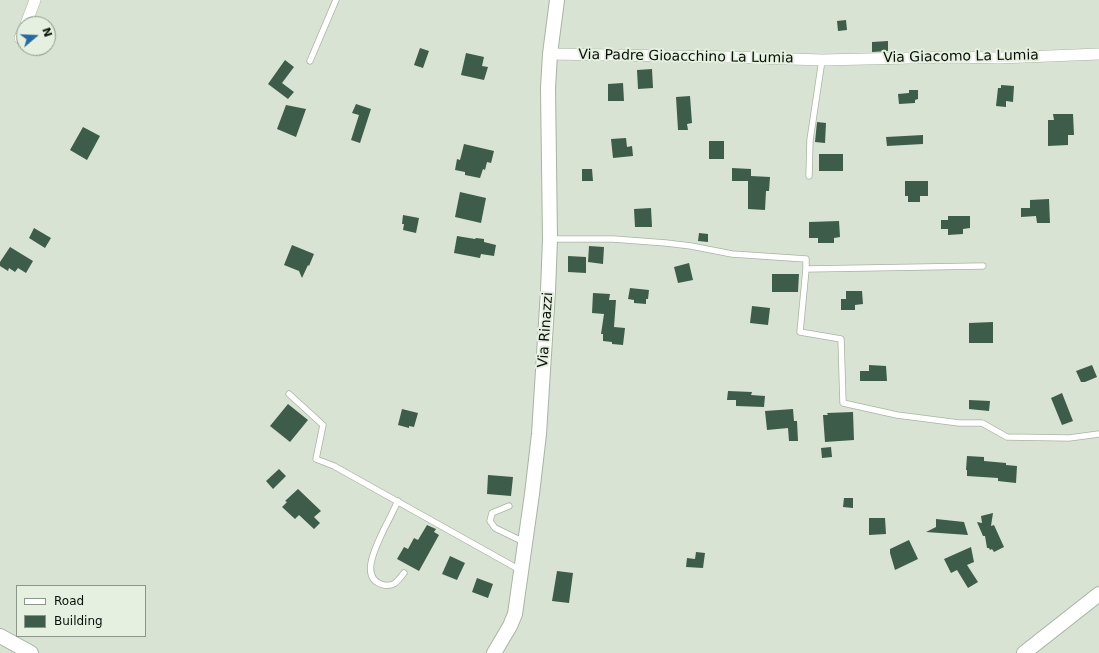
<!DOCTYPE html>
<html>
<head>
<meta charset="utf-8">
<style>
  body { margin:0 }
  #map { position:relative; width:1099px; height:653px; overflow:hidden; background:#d8e3d3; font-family:"DejaVu Sans",sans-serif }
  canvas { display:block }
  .legend { position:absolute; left:16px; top:585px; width:130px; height:52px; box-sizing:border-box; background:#e5f0e0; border:1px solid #8d968a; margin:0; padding:5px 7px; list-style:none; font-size:12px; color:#0a0e09 }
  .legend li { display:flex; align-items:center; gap:8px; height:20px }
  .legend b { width:20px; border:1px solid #8d968a }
  .north { position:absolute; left:16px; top:16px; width:40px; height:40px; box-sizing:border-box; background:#e5f0e0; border:1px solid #8d968a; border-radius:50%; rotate:71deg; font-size:11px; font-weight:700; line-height:16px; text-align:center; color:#0a0e09 }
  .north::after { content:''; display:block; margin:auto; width:14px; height:18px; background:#266a9f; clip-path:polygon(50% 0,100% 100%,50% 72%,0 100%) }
</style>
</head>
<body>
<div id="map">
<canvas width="1099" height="653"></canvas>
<ul class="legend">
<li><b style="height:5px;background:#fff"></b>Road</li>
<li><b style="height:11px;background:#3d5c49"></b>Building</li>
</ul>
<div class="north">N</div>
</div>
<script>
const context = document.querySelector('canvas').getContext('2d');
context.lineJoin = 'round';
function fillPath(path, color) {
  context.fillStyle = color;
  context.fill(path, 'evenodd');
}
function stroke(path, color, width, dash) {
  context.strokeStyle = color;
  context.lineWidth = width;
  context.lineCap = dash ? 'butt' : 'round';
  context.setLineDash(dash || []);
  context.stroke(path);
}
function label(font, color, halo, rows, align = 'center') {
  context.font = font + ' "DejaVu Sans",sans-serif';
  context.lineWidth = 4;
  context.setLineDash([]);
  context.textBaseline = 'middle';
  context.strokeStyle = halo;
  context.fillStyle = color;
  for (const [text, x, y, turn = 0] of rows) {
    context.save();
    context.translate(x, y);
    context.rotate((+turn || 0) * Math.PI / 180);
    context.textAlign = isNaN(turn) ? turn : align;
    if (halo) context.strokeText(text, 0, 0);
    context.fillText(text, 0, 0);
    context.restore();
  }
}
fillPath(new Path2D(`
  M846,20l1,10 -9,1 -1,-10z
  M888,41v10l-16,1v-10z
  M420,48l9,3 -6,17 -9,-3z
  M466,53l18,4 -2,9 6,1 -4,13 -23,-5z
  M285,60l9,7 -12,16 12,9 -6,7 -20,-15z
  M652,69l1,19 -15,1 -1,-19z
  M623,83l1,18h-16v-17z
  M1001,85l13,1 -1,16 -7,-1v6l-10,-1 2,-18h3z
  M909,90h9v9l-3,1v3l-16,1 -1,-10 11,-1z
  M690,96l2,27 -5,1 1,6h-10l-2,-33z
  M356,104l15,5 -11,34 -9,-3 8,-25 -7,-2z
  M286,105l20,4 -10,28 -19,-8z
  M1053,114h20l1,21h-6v10l-20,1v-26h6z
  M817,122l9,1 -1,20 -10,-1z
  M83,127l17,9 -13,24 -17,-10z
  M923,135v9l-36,2 -1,-9z
  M626,138l1,9 5,-1 1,10 -20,2 -2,-19z
  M709,141h15v18h-15z
  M464,144l30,7 -3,12 -4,-1 -2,8 -2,-1 -3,9 -15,-3v-3l-10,-2 2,-11 3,1z
  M819,154h24v17h-24z
  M732,168l19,1v7l19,1 -1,14h-3l-1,19 -17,-1v-28h-16z
  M582,169h10l1,12h-11z
  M905,181h23v15h-8v6h-12v-6h-3z
  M460,192l26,6 -5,25 -26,-6z
  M1049,199l1,24h-13l-1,-7 -15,1v-9h9v-8z
  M651,208l1,19h-17l-1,-18z
  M403,215l16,3 -3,15 -13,-3 1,-6h-2z
  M948,216h22v12l-7,1v5l-15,1v-6h-7v-9h7z
  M839,221l1,16 -6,1v5h-16v-5h-9v-16z
  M34,228l17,10 -6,10 -16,-10z
  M699,233l9,1v8l-10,-1z
  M457,236l18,3 1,-1 8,1v3l12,3 -2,11 -13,-2 -1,4 -26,-5z
  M292,245l22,9 -5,12 -1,-1 -6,13 -3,-7 -15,-6z
  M589,246l15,1 -1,17 -15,-2z
  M10,247l23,14 -7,12 -8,-5 -3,4 -6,-4 -1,3 -8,-5v-4z
  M568,256l18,1v16l-18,-1z
  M689,263l4,17 -15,3 -4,-16z
  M772,274h27l-1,18h-26z
  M630,288l19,2 -1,9h-2v5l-12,-1v-3l-6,-1z
  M846,291h16l1,13 -8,1v5h-14v-11h5z
  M593,293l17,1 -1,6h7l-2,27 11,1 -2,17 -11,-1v-2l-9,-1v-7h-2l3,-20 -12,-1z
  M752,306l18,2 -2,17 -18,-2z
  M993,322v21h-24v-20z
  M869,365l17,1 1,15h-27v-10h9z
  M1092,365l5,12 -12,5h-4l-5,-11z
  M728,391l24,1 -1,3 14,1 -1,11 -28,-1v-6h-9z
  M1062,393l11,28 -11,4 -11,-27z
  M969,400l21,1 -1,10 -20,-2z
  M288,404l20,16 -18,22 -20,-16z
  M402,409l16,4 -4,14 -5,-1v2l-11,-3z
  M793,409l1,12h3l1,20h-9l-1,-13 -21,2 -2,-19z
  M853,412l1,28 -29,2 -2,-27h5l-1,-2z
  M831,447l1,10 -10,1 -1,-10z
  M967,456l17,1v4l22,2v2l11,1 -1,17 -18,-2v-3l-31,-2v-6h-1z
  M279,469l7,7 -13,13 -7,-8z
  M488,475l25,2 -2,19 -24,-2z
  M298,489l23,22 -7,6 6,6 -6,6 -15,-14 -4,4 -13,-12 5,-5 -2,-1z
  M844,498h9v10l-10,-1z
  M993,513l-2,13 3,-1 10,22 -10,5 -2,-3 -2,1 -1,-2h-2l-2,-12h-2l-6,-14 5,1 -1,-7z
  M869,518h16l1,16 -17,1z
  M936,519l28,3 4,13 -42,-3 10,-5z
  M427,525l9,4 -2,3 5,3 -20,36 -22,-12 7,-12 4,2 6,-11 4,2z
  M909,540l9,19 -23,11 -5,-17v-4z
  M971,547l3,15 -7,3 11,17 -10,6 -11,-18 -6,3 -7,-14z
  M696,552l9,1 -2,15 -17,-1 1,-9 8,1z
  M450,556l15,7 -8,17 -15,-6z
  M557,571l16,2 -4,30 -17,-2z
  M477,578l16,6 -5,14 -16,-6z`), '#3d5c49');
const service = new Path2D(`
  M310,61l26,-61
  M809,176l1,-36 12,-80
  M551,239h62l53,4 25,3 41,8 74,5v10l-6,63 41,7 2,64 54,12 62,8h23l25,14 62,1 30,-4
  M806,269l177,-3
  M289,394l34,31 -7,34 18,7 186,104
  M398,501c-5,10 -9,19 -14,28 -6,14 -27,50 0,56 11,2 14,-5 20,-12
  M509,506l-17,7 -2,8 5,7 29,14`);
const minor = new Path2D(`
  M26,24l9,-24
  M20,38l4,-10
  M550,54l179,3 93,3 130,-3 47,1 100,-4`);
const tertiary = new Path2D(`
  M0,636l31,17
  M494,653l16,-27 5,-12 17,-120 7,-60 9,-143 2,-52 -2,-151 2,-34 7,-54
  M1024,653l75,-59`);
stroke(service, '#a9b3a3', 7);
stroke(minor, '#a9b3a3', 12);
stroke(tertiary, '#a9b3a3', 16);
stroke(service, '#fff', 5.5);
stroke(minor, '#fff', 11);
stroke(tertiary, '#fff', 14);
label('14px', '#0a0e09', '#e5f0e0', [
  ["Via Padre Gioacchino La Lumia",686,57,1],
  ["Via Giacomo La Lumia",961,57,-1],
  ["Via Rinazzi",546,330,-86]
]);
</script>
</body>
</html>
